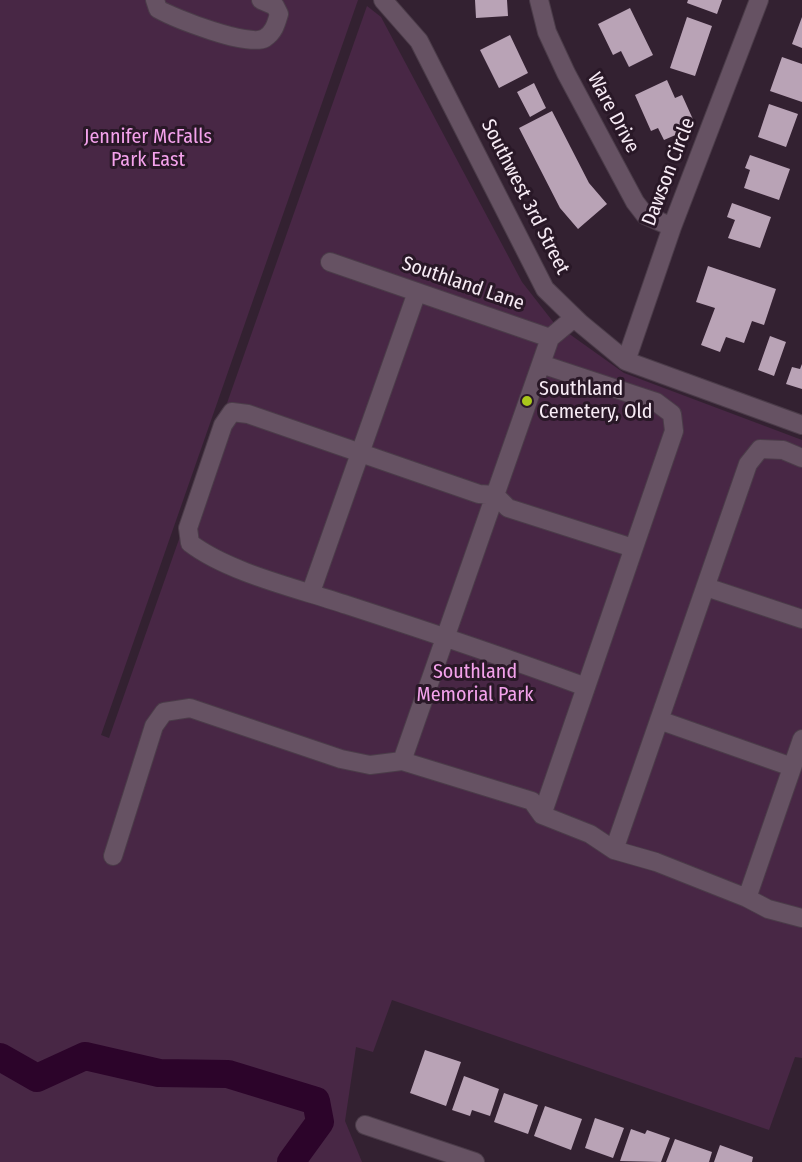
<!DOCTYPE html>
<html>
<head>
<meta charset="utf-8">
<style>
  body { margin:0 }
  canvas { display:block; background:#332131 }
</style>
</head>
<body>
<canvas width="802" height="1162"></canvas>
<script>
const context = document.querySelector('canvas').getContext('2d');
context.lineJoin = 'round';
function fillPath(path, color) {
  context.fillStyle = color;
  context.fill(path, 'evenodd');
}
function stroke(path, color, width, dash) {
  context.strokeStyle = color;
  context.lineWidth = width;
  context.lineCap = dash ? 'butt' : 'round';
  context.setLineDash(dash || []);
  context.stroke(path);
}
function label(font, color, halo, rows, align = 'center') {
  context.font = font + ' "Fira Sans Condensed",sans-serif';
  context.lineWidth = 6;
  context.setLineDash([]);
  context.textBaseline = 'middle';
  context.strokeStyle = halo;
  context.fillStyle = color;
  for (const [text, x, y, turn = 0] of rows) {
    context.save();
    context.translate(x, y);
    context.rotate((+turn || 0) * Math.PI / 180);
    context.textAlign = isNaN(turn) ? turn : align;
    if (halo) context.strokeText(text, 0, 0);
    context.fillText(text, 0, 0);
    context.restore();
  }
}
fillPath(new Path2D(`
  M0,0h358l-257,735 8,3 258,-732 14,11 141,265 32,41 70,50 178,67v618l-7,-1 -26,73 -377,-130 -19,52 -17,-5 -11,74 17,41h-362z`), '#482745');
stroke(new Path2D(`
  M0,1057l37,21 48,-22 74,17 69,1 88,27 4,21 -29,40`), '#2c042a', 28);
fillPath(new Path2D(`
  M475,0h32l1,16 -32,2z
  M688,0h34l-5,14 -30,-11z
  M630,8l23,47 -24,12 -8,-16 -8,4 -15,-31z
  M687,17l25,9 -17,50 -25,-8z
  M802,17v31l-10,-4z
  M510,35l18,38 -29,15 -19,-38z
  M782,57l20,7v38l-32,-11z
  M667,80l8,18 7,-3 14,31 -32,14 -6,-12 -7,3 -16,-36z
  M534,83l12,25 -16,9 -13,-25z
  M769,104l29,10 -12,33 -28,-10z
  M552,111l37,72 18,21 -29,25 -18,-21 -41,-80z
  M750,155l40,14 -11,31 -35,-12 6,-18 -5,-2z
  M732,203l39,14 -11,31 -32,-10 7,-18 -8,-3z
  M708,266l68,23 -12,36 -12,-4 -8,22 -18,-6 -6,15 -19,-7 14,-37 -19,-6z
  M770,336l16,6 -12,34 -16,-6z
  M802,364v25l-16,-5 6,-17 8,2z
  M425,1050l36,12 -15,44 -36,-13z
  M464,1076l35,13 -9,27 -18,-6 -2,6 -18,-6z
  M504,1093l34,12 -10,29 -34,-12z
  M545,1106l37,13 -11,31 -37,-14z
  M595,1118l29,10 -11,30 -28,-10z
  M631,1129l14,5 2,-4 23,8 -9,24 -41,-1z
  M675,1139l37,13 -3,10h-43z
  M720,1145l33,12 -1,5h-38z`), '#b9a3b6');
const minor = new Path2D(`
  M155,0l3,9c16,9 91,39 107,29 9,-6 11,-14 14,-24l-4,-8 -14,-6
  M383,0l36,41 126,248 35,34 46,38 176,64
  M539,0l8,32 19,41 69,129 10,13 27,12
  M330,262l220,76 24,-20
  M626,361l46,-134 87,-227
  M541,364l115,38 16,12 2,17 -132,384
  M706,587l96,32
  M311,592l106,-300
  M586,687c-79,-29 -159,-56 -239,-82 -47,-16 -118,-32 -157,-62l-2,-15 35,-103 9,-13 16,2 231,80 16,1 13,13 125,40
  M659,720l133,47
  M402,761l148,-423
  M614,850l134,-386 12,-15 23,1 19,8
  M113,856l41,-130 10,-14 26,-4 151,51 29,6 32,-4 130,40 10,14 48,19 24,16 42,12 91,36 21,11 34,9
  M747,898l55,-159
  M365,1125l110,37`);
stroke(minor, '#4b3c49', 20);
stroke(minor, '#665263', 18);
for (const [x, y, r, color] of [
  [527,401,6,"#a9c71b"]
]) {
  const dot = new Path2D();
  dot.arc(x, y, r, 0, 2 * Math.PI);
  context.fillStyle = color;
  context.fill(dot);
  stroke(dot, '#291827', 2);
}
label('20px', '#f7ebf5', '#291827', [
  ["Ware Drive",613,113,62],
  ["Dawson Circle",669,172,-69],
  ["Southwest 3rd Street",525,197,63],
  ["Southland Lane",463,284,19]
]);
label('20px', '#f4a2ec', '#291827', [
  ["Jennifer McFalls",148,137],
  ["Park East",148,160],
  ["Southland",475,672],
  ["Memorial Park",475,695]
]);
label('20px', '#f7ebf5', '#291827', [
  ["Southland",539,389],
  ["Cemetery, Old",539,412]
], 'left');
</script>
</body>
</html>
